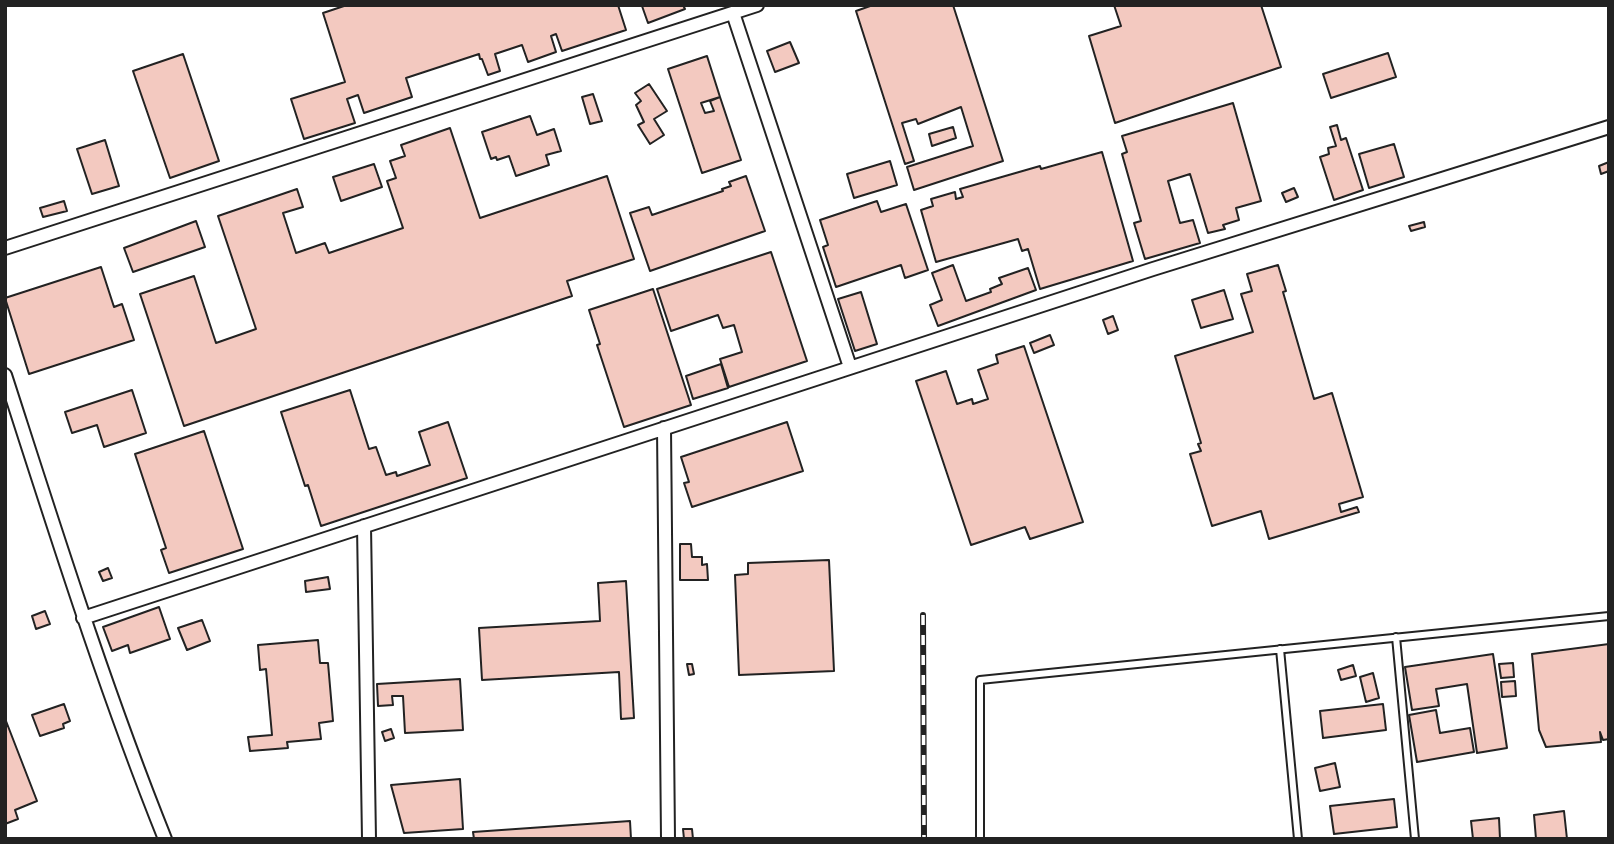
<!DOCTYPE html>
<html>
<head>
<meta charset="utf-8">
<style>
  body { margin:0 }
  #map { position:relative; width:1614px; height:844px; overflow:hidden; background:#fff; font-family:Arial,sans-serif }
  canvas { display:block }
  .frame { position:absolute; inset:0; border:7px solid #222; pointer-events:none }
</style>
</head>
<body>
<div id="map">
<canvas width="1614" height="844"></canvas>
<div class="frame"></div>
</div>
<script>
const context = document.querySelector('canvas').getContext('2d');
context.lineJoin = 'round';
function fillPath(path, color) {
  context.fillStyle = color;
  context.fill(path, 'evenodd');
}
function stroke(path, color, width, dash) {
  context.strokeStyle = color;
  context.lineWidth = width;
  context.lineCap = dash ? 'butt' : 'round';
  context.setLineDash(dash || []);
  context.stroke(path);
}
const building = new Path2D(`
  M347,5h271l8,25 -64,21 -6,-17 -5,2 5,16 -28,10 -6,-17 -27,9 5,17 -12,4 -6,-16h-2l-1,-5 -73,24 6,19 -48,16 -6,-18 -11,4 8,24 -51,16 -13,-40 54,-17 -22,-69z
  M683,5l2,4 -37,14 -6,-17z
  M873,5h80l50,156 -89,29 -7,-23 66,-21 -12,-39 -43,17 -2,-5 -14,4 12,38 -9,3 -49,-153z
  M1114,5h147l20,62 -166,56 -26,-87 32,-10z
  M790,42l9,21 -24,9 -8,-21z
  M1388,53l8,24 -65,21 -8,-24z
  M183,54l36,107 -49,17 -37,-107z
  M707,56l13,41 -19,6 4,10 9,-2 -4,-10 10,-4 21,63 -39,13 -34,-104z
  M649,84l18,27 -13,8 10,16 -14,9 -12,-19 6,-3 -8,-17 5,-4 -6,-8z
  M593,94l9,27 -12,3 -8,-27z
  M1233,103l28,98 -25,7 3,12 -16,5 2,4 -17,4 -18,-59 -22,7 12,42 13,-3 7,23 -55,16 -11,-36 7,-2 -19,-67 5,-2 -5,-16z
  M530,116l7,19 17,-6 7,22 -15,4 3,10 -33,11 -7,-20 -12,4 -1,-3 -5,2 -9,-27z
  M1337,125l4,15 5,-2 17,52 -29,10 -14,-43 9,-3 -1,-6 8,-2 -6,-19z
  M953,127l3,11 -24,8 -3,-12z
  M450,128l30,90 127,-42 27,83 -67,22 5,15 -388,130 -44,-132 54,-18 22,67 40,-14 -38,-113 79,-27 6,18 -20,6 13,40 29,-10 4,10 74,-25 -16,-47 9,-3 -6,-17 15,-5 -4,-11z
  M105,140l14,46 -27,8 -15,-45z
  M1394,144l10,33 -35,11 -10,-34z
  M1102,152l31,109 -93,28 -12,-40 -6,2 -4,-12 -82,23 -15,-52 12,-4 -2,-7 24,-7 1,7 7,-2 -3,-8 80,-23 1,3z
  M890,161l7,24 -43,13 -7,-24z
  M1609,162v9l-8,3 -2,-8z
  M374,164l8,23 -41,14 -8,-24z
  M746,176l19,55 -115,40 -20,-58 19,-6 3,8 71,-24 -1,-2 9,-3 -2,-4z
  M1294,188l4,9 -12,5 -4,-9z
  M64,201l3,10 -24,6 -3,-9z
  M877,201l4,11 25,-8 22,66 -23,8 -4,-13 -65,22 -13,-40 5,-2 -8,-25z
  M196,221l9,26 -72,25 -9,-24z
  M1424,222l1,5 -14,4 -2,-5z
  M771,252l36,109 -78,26 -9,-28 22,-7 -8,-27 -11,3 -5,-13 -47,16 -14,-42z
  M953,265l13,36 25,-9 -1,-3 12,-5 -3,-6 29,-10 8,22 -98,36 -8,-21 12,-5 -10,-27z
  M1278,265l8,26 -3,1 31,107 18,-6 31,104 -24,7 2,8 16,-5 2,5 -90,27 -8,-28 -49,15 -22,-72 11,-3 -3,-7 3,-1 -26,-87 78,-24 -12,-38 11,-3 -5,-17z
  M101,267l13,40 8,-3 12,36 -105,34 -24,-76z
  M653,289l38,116 -67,22 -27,-82 3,-1 -11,-34z
  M1224,290l9,29 -32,9 -9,-28z
  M861,292l16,52 -22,7 -17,-52z
  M1113,316l5,14 -10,4 -5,-14z
  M1050,335l4,10 -20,8 -4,-10z
  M1024,346l59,176 -53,17 -5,-12 -54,18 -55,-164 30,-10 11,33 15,-5 1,5 15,-5 -10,-29 20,-7 -2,-8z
  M721,364l7,24 -35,11 -7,-23z
  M132,390l14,43 -42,14 -7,-22 -25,8 -7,-21z
  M350,390l19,59 7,-2 10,28 10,-3 1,4 33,-11 -11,-33 29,-10 19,56 -146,48 -13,-41 -3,1 -24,-74z
  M787,422l16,49 -111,36 -8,-24 5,-1 -8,-25z
  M204,431l39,118 -74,24 -8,-23 5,-2 -31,-94z
  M680,544h11l1,13h10v8l5,-1 1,16h-28z
  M829,560l5,111 -95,4 -4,-100 13,-1v-11z
  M108,568l4,10 -9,3 -4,-9z
  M328,577l2,12 -24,3 -1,-11z
  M626,581l8,137 -13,1 -2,-47 -137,8 -3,-52 121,-7 -2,-38z
  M159,607l11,32 -40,14 -2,-8 -16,6 -9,-24z
  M45,611l5,13 -14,5 -4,-13z
  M202,620l8,21 -23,9 -9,-22z
  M318,640l2,23h8l5,58 -14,2 2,16 -34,3 1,6 -38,3 -2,-14 24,-2 -6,-66 -6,1 -2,-25z
  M1609,644v95l-6,1 -3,-8 1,10 -55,5 -7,-17 -7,-76z
  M1493,654l14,94 -30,5 -10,-69 -31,5 3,17 -27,4 -7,-43z
  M1513,663l1,14 -13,1 -2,-14z
  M687,664h5l2,10 -5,1z
  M1353,665l3,11 -15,4 -3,-10z
  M1373,673l6,25 -13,4 -6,-25z
  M460,679l3,51 -58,3 -2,-37h-11l1,9 -15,1 -1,-22z
  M1515,681l1,15 -14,1 -1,-15z
  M64,704l6,17 -7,3 1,4 -24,8 -8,-21z
  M1383,704l3,26 -63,8 -3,-27z
  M1436,710l4,23 30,-5 4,24 -57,10 -8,-47z
  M6,721l31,80 -22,9 3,9 -13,5z
  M391,729l3,9 -9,3 -3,-9z
  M1335,763l5,24 -20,4 -5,-23z
  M460,779l3,50 -59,4 -13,-48z
  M1394,799l3,28 -63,7 -4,-28z
  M1564,811l3,28h-31l-2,-24z
  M1499,818l1,21h-27l-2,-18z
  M630,821l1,18h-157l-1,-7z
  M683,829h9l1,10h-9z`);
fillPath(building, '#f3c9c0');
stroke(building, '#222', 2);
const service = new Path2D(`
  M1396,637l19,202
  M1280,649l18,190
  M980,839v-159l629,-64`);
const minor = new Path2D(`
  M733,13l117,354
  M5,248l752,-243
  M5,375c50,155 99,312 160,464
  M664,428l4,411
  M364,526l5,313
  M83,618l1070,-349 456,-142`);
stroke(service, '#222', 10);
stroke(minor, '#222', 16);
stroke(service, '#fff', 6);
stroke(minor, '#fff', 12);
const rail = new Path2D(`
  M923,615l1,224`);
stroke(rail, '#222', 6);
stroke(rail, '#fff', 3.5, [10]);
</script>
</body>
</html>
